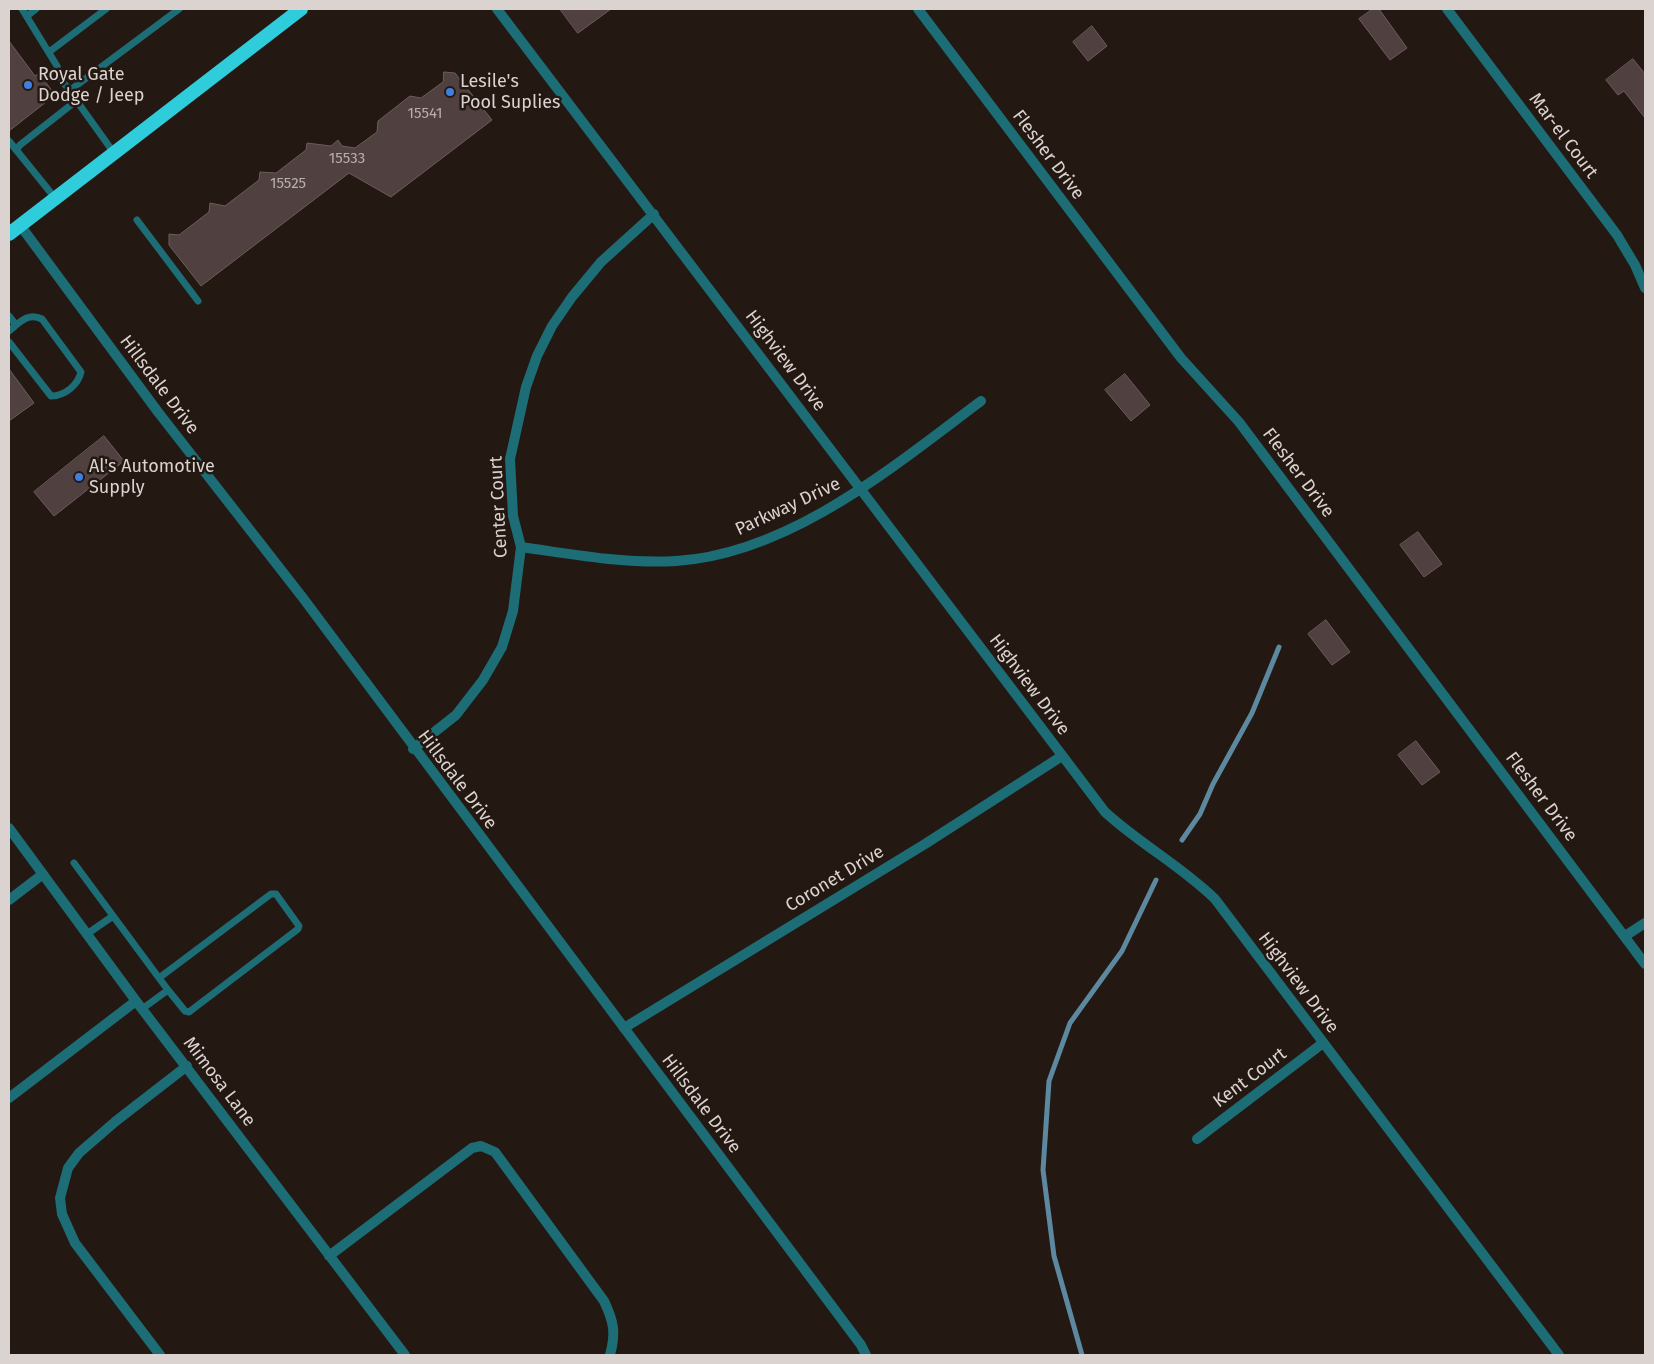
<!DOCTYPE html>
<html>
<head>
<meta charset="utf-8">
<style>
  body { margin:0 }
  #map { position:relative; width:1654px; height:1364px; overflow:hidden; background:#241813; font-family:"Fira Sans",sans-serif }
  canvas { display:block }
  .frame { position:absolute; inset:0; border:10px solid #dbd3cf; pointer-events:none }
</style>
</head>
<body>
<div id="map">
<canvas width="1654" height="1364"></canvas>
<div class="frame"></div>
</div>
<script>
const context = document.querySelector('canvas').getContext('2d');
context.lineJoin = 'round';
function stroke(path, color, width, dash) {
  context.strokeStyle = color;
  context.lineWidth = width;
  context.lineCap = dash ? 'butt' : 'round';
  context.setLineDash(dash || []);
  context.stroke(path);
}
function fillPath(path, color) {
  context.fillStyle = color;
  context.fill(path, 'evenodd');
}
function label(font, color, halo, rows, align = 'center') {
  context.font = font + ' "Fira Sans",sans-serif';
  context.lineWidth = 5;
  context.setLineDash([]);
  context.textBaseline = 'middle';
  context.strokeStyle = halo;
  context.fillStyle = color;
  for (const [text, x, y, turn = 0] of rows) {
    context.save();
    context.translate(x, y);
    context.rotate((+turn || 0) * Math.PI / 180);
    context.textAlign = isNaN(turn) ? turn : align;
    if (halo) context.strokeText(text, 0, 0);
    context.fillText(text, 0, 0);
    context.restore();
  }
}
stroke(new Path2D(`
  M1182,840l18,-26 13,-30 39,-71 27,-66
  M1082,1355l-28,-99 -11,-86 6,-89 21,-58 52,-72 34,-71`), '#5c899f', 5);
const building = new Path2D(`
  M560,9h51l-33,24z
  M1373,9h6l28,39 -17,12 -31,-41z
  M1092,26l15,20 -19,15 -15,-19z
  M9,41l26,35 4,-3 16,22 -46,36z
  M1633,59l12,15v44l-21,-27 -6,4 -12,-15z
  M444,72l11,1 37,47 -101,77 -42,-24 -148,113 -32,-41v-11l10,1 30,-23 1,-9 15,3 34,-26 1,-8 16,1 30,-23 1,-7 24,3 7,-6 4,6 13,2 22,-16 1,-11 32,-25 11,2 22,-16z
  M9,369l25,34 -25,18z
  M1125,374l25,31 -19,16 -26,-31z
  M104,436l20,25 -70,55 -20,-24z
  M1418,532l24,32 -18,13 -24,-32z
  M1326,620l24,32 -18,13 -24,-31z
  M1416,741l24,31 -18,13 -24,-30z`);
fillPath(building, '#504140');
stroke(building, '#6c5d5b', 1);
stroke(new Path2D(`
  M22,9l35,57 4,13 53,74
  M27,16l9,-7
  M49,52l57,-43
  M69,91l110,-82
  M9,141l46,57
  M16,150l4,-5 56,-44
  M137,220l61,81
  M9,316l7,9
  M9,331c11,-9 19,-19 33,-12l39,53c-3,13 -16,24 -30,24l-42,-54
  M74,863l85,115
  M87,934l26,-18
  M142,1009l26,-19 -9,-12 112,-84h5l23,32 -1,3 -109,83 -4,-1 -17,-21`), '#1c6d75', 7);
stroke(new Path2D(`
  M497,9l608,803c35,32 76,54 110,87l344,456
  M918,9l263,349 58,64 406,542
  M1447,9l170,226 18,30 10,23
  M521,547c51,7 102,17 155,14 113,-7 217,-94 305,-160
  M413,749l43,-34 27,-35 19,-33 11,-36 8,-64 -8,-31 -3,-57 16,-72 11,-31 15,-30 20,-29 29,-35 53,-48
  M9,828l127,173 269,354
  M9,900l34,-26
  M1625,936l20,-13
  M624,1028l301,-184 137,-88
  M9,1098l127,-97
  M1197,1139l126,-96
  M329,1256l143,-108 9,-2 14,6 109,149c10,21 12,32 6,54
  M160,1355l-85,-112 -13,-29 -2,-16 8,-30 11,-15 37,-32 71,-55`), '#1c6d75', 10);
stroke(new Path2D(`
  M20,225l138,187 145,186 558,747 5,10`), '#1c6d75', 10);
stroke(new Path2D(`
  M9,234l292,-225`), '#2fccdc', 14);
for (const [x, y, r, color] of [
  [28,85,5,"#3f7fe0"],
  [450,92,5,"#3f7fe0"],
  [79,477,5,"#3f7fe0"]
]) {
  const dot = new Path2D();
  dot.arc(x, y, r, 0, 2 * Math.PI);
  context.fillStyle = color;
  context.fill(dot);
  stroke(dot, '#241813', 2);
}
label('15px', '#b8aeab', null, [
  ["15541",425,114],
  ["15533",347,159],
  ["15525",288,184]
]);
label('18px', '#dbd3cf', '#241813', [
  ["Royal Gate",38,75],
  ["Dodge / Jeep",38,96],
  ["Lesile's",460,82],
  ["Pool Suplies",460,103],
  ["Al's Automotive",89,467],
  ["Supply",89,488]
], 'left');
label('18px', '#dbd3cf', '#241813', [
  ["Mar-el Court",1563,136,53],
  ["Flesher Drive",1048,155,53],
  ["Highview Drive",785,361,53],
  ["Hillsdale Drive",159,385,53],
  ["Flesher Drive",1298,473,53],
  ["Center Court",499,507,-93],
  ["Parkway Drive",788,507,-25],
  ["Highview Drive",1029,685,53],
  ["Hillsdale Drive",457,780,53],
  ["Flesher Drive",1541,797,53],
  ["Coronet Drive",835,879,-31],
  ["Highview Drive",1298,983,53],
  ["Kent Court",1250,1078,-37],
  ["Mimosa Lane",219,1082,53],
  ["Hillsdale Drive",701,1104,53]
]);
</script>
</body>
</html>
